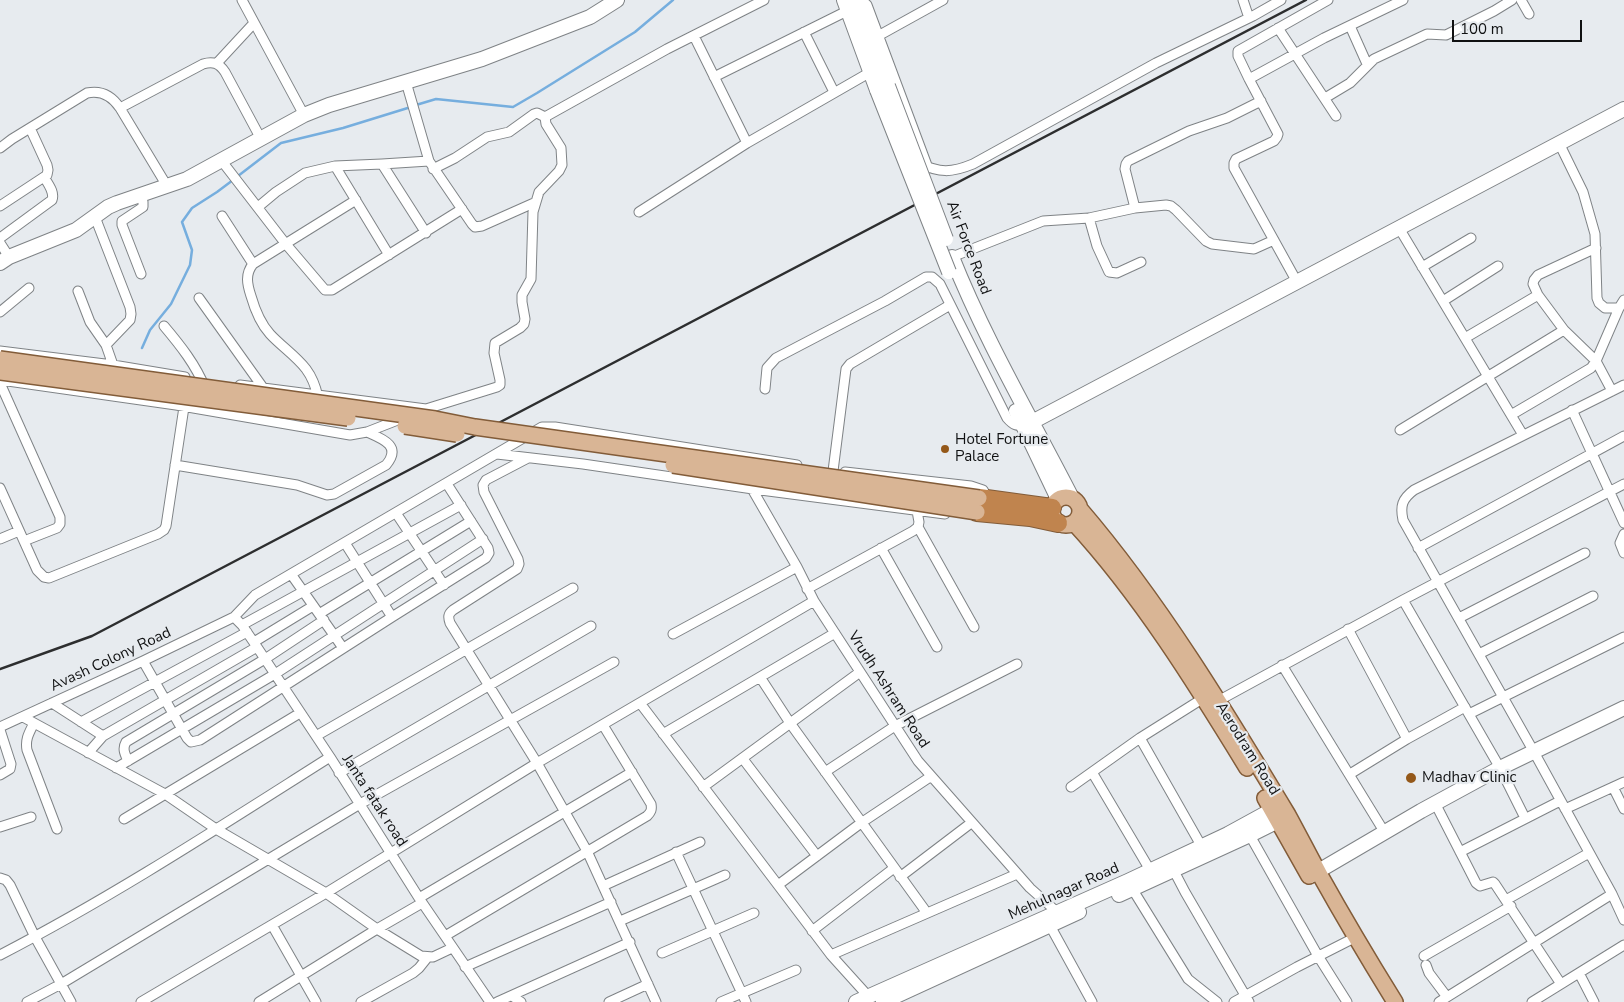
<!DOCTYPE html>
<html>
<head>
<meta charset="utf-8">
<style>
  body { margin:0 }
  #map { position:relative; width:1624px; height:1002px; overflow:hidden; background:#e7ebef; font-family:"Nunito Sans",sans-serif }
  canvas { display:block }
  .scale { position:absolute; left:1452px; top:20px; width:130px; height:22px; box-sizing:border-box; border:2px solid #101112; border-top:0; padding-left:6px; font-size:15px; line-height:18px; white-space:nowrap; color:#101112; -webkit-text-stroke:4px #e7ebef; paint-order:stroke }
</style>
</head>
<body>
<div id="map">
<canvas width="1624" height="1002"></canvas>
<div class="scale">100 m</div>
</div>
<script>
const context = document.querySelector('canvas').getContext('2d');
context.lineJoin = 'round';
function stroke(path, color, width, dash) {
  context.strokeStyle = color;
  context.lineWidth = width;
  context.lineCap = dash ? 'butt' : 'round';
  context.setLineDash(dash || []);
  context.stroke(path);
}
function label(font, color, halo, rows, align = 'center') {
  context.font = font + ' "Nunito Sans",sans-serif';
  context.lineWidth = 4.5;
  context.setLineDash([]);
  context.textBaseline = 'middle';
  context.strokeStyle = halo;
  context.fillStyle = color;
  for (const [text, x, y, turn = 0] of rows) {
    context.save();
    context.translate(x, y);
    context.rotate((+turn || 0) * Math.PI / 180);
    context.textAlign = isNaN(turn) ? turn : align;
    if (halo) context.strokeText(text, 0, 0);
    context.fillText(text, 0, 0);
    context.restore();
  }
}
stroke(new Path2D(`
  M416,105l20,-6 77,8 24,-14 98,-61 38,-32
  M238,176l43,-33 62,-15 68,-21
  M142,348l8,-18 21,-26 19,-39 2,-15 -10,-28 10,-14 25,-16 16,-12`), '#76aede', 2.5);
const street = new Path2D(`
  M242,0l62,115
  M862,0l5,5 61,163
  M1243,0l6,18
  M1521,0l8,14
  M1350,26l17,38
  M1278,28l58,88
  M804,32l30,60
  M694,36l53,107
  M878,36l65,-36
  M217,63l37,-40
  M714,77l139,-69
  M1249,79l75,-41 79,-38
  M406,82l23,79 43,63 3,3 7,-1 54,-24
  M1325,98l25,-15 24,-24 53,-25 19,1 48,-24 18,-11
  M120,108l83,-44c10,-3 16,-1 22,8l36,67
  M1559,143l24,49 12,42 2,64 2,5 6,5h14
  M0,148l12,-9 75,-46c14,-3 25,3 33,15l47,78
  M221,160l64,83 40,47h7l130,-81
  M918,163c22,10 33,10 55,1l183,-101 97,-47 28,-16
  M382,164l44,69
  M335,166l54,89
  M433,169l22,-11 32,-21 22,-5 25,-18 3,-1 8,4
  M140,195l3,7v5l-21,14v4l19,49
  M0,206l47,-31 1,-5 -1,-5 -17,-37
  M258,207l18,-15 29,-19 30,-7 47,-2 47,-3
  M1135,208l-10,-39 1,-5 2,-3 61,-30 38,-13 34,-17
  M639,212l108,-69 127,-73
  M222,216l31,48
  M95,217l35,90 1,7 -1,6 -24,25
  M1089,218l8,28 12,26 8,1 24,-11
  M1399,228l124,207
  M0,238l52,-38c3,-8 -4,-16 -8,-23
  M0,243l9,14
  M1596,248l-58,27 -4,5 -1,4 5,11 26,35 32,31 16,30
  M952,257l91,-36 46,-3 46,-10 31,-3 5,1 5,4 30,31 6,3 42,5 20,-9
  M1422,267l49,-29
  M1297,282l-63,-114v-5l2,-4 38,-18 3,-4 1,-3 -29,-55 -11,-23v-5l90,-51
  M78,291l12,31 16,23 7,20
  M199,298l65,91
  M1443,301l55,-35
  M0,312l29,-24
  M164,326c16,19 32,39 41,62
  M1465,338l73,-43
  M0,351l113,14 72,12
  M0,380l176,25 174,30 17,-3 59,-23 71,-22 3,-2v-5l-6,-27 1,-10 25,-15 4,-4 1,-5 -3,-17v-7l9,-16 2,-67 6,-20 20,-21 3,-6 -1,-17 -15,-24 -1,-7 122,-68 97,-49
  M0,383l60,134v7l-3,4 -33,13
  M240,385l186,24
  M1624,385l-210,105c-12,9 -14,16 -11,30l131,232 78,142 12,26
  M765,389l2,-21 9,-10 109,-57 41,-24h6l8,7 67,134c6,7 10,9 19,6
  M318,397c-2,-9 -6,-20 -12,-28 -10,-13 -25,-23 -36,-35 -10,-11 -15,-24 -19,-38 -4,-12 -6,-22 2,-32l103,-64
  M1572,410l52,113
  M1511,415l80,-47 5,-7 23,-53 5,-8
  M1400,430l164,-100
  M497,454l86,10 170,25 192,25
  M528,458l-42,22 -3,5 1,7 34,67 1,5 -2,5 -64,41c-5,4 -5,7 -3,13l87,140 50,88 69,151
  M175,465l122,20 30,10 7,-1 52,-29c16,-19 -3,-26 -19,-33
  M833,471l13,-102 4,-5 100,-59
  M845,472l126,14 12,4 5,9
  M744,475l53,92 17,34 104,160 112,127 27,24
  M0,488l37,82 7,7 5,1 109,-44 6,-4 2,-4 18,-119
  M396,513l48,72
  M918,527l56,100
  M1624,534l-4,9 4,10
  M0,539l19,-8
  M345,543l47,74
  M881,548l56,99
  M1418,548l206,-112
  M291,574l52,74
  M807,589l106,-58 5,-4 1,-5 -2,-11
  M1403,600l97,168 25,50
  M319,614l152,-93
  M234,617l8,8 15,22 73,110 89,141 71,104
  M1459,618l126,-65
  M242,625l219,-120
  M1348,629l59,110
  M673,634l124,-67
  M254,642l59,-36
  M1479,654l114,-58
  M143,661l44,77 4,4 9,-2 192,-123 94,-59 3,-5 -1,-5 -41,-64
  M1282,665l103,168
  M760,677l30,46 137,190
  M1218,701l185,-101 221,-116
  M52,703l51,33
  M640,703l191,252 37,41
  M1469,714l155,-77
  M23,717l142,77 51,35 110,64 51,36 44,27 12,1 19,-9
  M81,722l166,-90
  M34,723c-5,10 -9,16 -7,27l30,79
  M0,727l143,-66 91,-44 21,-22 287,-168h13l242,38
  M0,730l11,34 -1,5 -10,6
  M663,734l172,-101
  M316,736l257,-148
  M1140,738l62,109
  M88,753l15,-17 154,-89
  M743,759l74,97
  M128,761c-3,-7 -6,-12 -2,-19l139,-83 59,-39
  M116,768l159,-94 208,-135
  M825,772l70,-46 122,-62
  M1092,772l58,98
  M339,773l252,-147
  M1350,774l57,-35 58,-32
  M703,787l157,-115
  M1071,787l69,-49 62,-39
  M1613,787l11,22
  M1435,803l41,80 4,3 13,-4 2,2 66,100
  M1565,809l59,-27
  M124,819l176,-106
  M0,827l31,-10
  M1248,832l70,124 29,46
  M676,852l70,150
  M1460,852l100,-51
  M1174,871l11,21 64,110
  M900,877l71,-54
  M0,878l6,2 4,5 25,52 36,65
  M778,885l83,-62 69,-46
  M603,886l97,-44
  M1133,890l55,89 29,23
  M419,898l213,-126
  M1506,900l83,-47
  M620,921l105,-46
  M1048,922l44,80
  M272,925l44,77
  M812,931l82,-63
  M445,936l202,-120c4,-4 5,-6 4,-12l-48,-79
  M662,953l92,-40
  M0,955c114,-59 221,-129 330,-198
  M831,955l186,-81
  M1424,956l87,-50
  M1426,965l3,8 18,24
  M465,967l146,-65
  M1579,973l15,29
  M512,996l9,6
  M27,1002l34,-18 299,-180 254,-142
  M141,1002l185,-109 211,-130 277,-162
  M259,1002l118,-73 45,-26
  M361,1002l52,-29 6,-5 8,-10
  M497,1002l133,-60
  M609,1002l39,-18
  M721,1002l75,-32
  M1234,1002l63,-35 59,-30
  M1439,1002l173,-108
  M1532,1002l92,-57`);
const secondary = new Path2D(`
  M844,0l33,90
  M854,0l34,86
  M952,257c33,83 79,161 120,241
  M0,263l9,-6 67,-27 32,-23 9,-4 70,-24 117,-64 25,-10 153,-46 108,-42 27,-17
  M1016,411l42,88
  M1032,422l592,-313
  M1310,876l111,-65 79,-43 124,-60
  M1119,895l131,-60 38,-19
  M856,1002l272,-121 100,-47 53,-29
  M883,1002l196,-90`);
const primary = new Path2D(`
  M1052 511a14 14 0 1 1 28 0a14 14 0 1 1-28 0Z
  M1080,509c79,92 146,203 208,306 11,20 21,40 32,60 24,43 49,85 75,127
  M1074,523c67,73 121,160 173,245
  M1265,798l44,78`);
const highway = new Path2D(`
  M979,498l73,10
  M977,512l53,5 28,6`);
stroke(street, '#7f8386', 11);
stroke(secondary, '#7f8386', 16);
stroke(primary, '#825c39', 18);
stroke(highway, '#825c39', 20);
stroke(street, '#fff', 9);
stroke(secondary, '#fff', 14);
stroke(primary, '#d9b595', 15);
stroke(highway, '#c0844e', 18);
stroke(new Path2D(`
  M0,669l92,-33 1214,-636`), '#2d2e2f', 2.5);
const secondaryBridge = new Path2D(`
  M888,86l58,153
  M877,90l72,182`);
const primaryBridge = new Path2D(`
  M0,359l435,60 40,8 504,71
  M0,372l348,46
  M405,426l52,8
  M673,465l304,47`);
stroke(secondaryBridge, '#7f8386', 16, []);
stroke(primaryBridge, '#825c39', 18, []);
stroke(secondaryBridge, '#fff', 14);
stroke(primaryBridge, '#d9b595', 15);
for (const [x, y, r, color] of [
  [945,449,5,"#945819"],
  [1411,778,6,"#945819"]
]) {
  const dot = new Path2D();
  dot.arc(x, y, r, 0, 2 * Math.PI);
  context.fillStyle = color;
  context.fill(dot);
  stroke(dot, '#e7ebef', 2);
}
label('15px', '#101112', '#e7ebef', [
  ["Air Force Road",968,248,69],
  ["Avash Colony Road",111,660,-25],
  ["Vrudh Ashram Road",888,690,57],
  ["Aerodram Road",1247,749,58],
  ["Janta fatak road",374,801,57],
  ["Mehulnagar Road",1064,892,-24]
]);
label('15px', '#101112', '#e7ebef', [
  ["Hotel Fortune",955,440],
  ["Palace",955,457],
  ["Madhav Clinic",1422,778]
], 'left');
</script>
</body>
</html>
